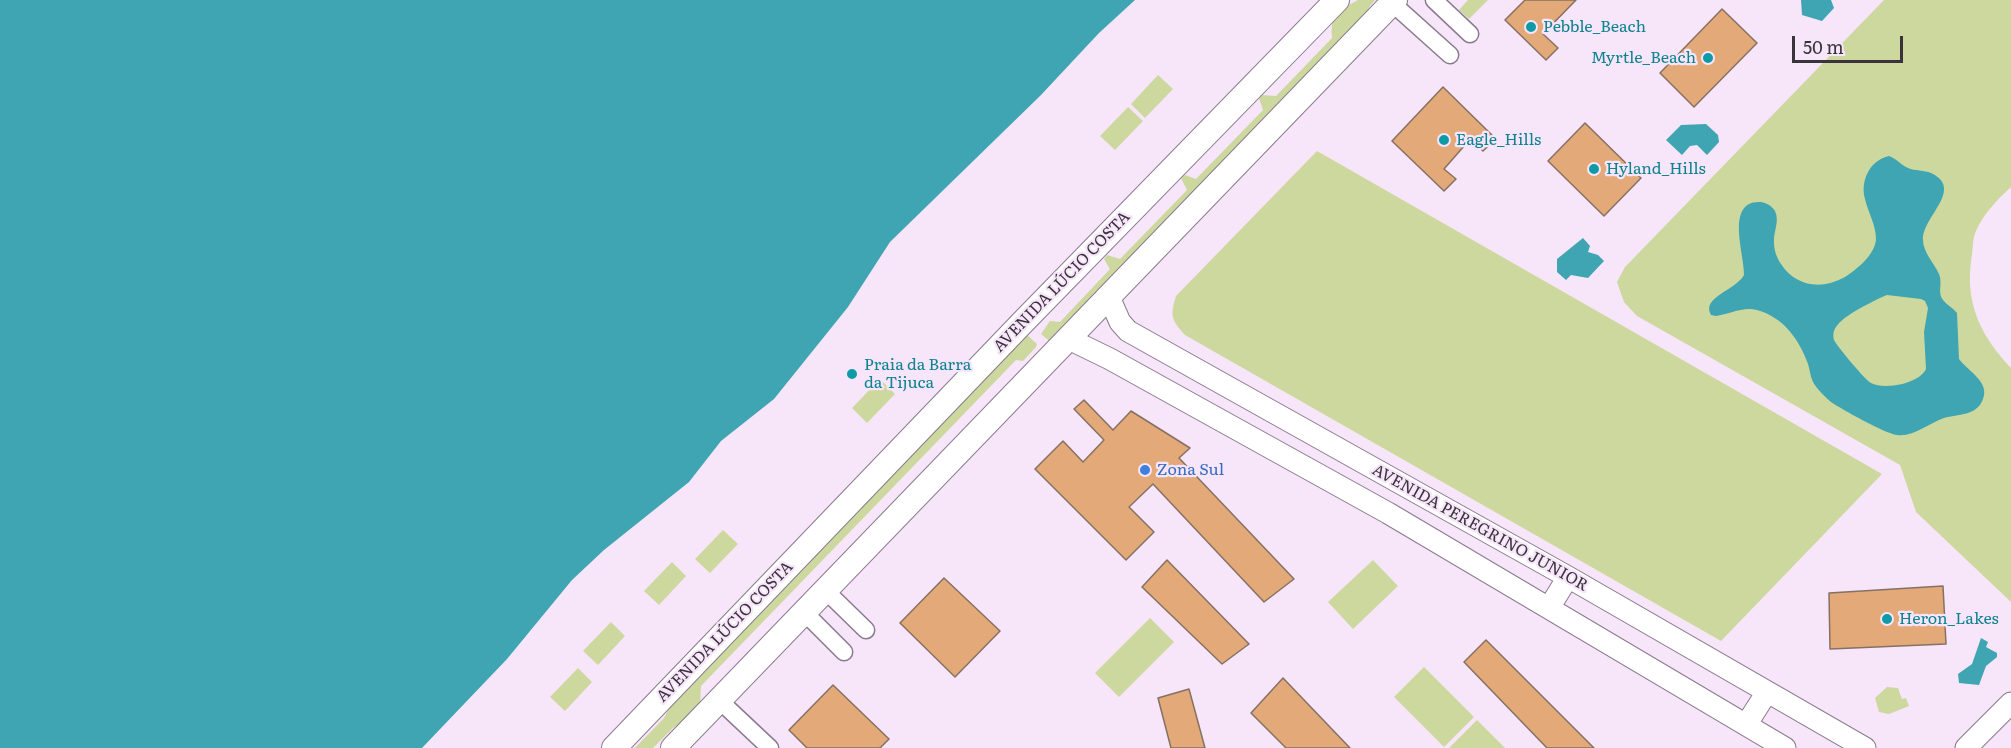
<!DOCTYPE html>
<html>
<head>
<meta charset="utf-8">
<style>
  body { margin:0 }
  #map { position:relative; width:2011px; height:748px; overflow:hidden; background:#f7e5fa; font-family:Literata,serif }
  canvas { display:block }
  .scale { position:absolute; left:1792px; top:36px; width:111px; height:27px; box-sizing:border-box; border:3px solid #3a333b; border-top:0; padding-left:8px; font-size:18px; line-height:21px; white-space:nowrap; color:#3a333b; -webkit-text-stroke:4px #f7e5fa; paint-order:stroke }
</style>
</head>
<body>
<div id="map">
<canvas width="2011" height="748"></canvas>
<div class="scale">50 m</div>
</div>
<script>
const context = document.querySelector('canvas').getContext('2d');
context.lineJoin = 'round';
function fillPath(path, color) {
  context.fillStyle = color;
  context.fill(path, 'evenodd');
}
function stroke(path, color, width, dash) {
  context.strokeStyle = color;
  context.lineWidth = width;
  context.lineCap = dash ? 'butt' : 'round';
  context.setLineDash(dash || []);
  context.stroke(path);
}
function label(font, color, halo, rows, align = 'center') {
  context.font = font + ' Literata,serif';
  context.lineWidth = 4.5;
  context.setLineDash([]);
  context.textBaseline = 'middle';
  context.strokeStyle = halo;
  context.fillStyle = color;
  for (const [text, x, y, turn = 0] of rows) {
    context.save();
    context.translate(x, y);
    context.rotate((+turn || 0) * Math.PI / 180);
    context.textAlign = isNaN(turn) ? turn : align;
    if (halo) context.strokeText(text, 0, 0);
    context.fillText(text, 0, 0);
    context.restore();
  }
}
fillPath(new Path2D(`
  M1358,0h17l-5,6 -11,21 -307,316 -11,-9 9,-13 10,1 50,-53 -6,-10 3,-4 13,4 67,-69 -6,-12 4,-3 11,4 67,-69 -4,-12 3,-3 14,1 56,-58c-2,-24 6,-27 26,-38z
  M1468,0h20l-19,19 -10,-9z
  M1884,0h127v187c-14,13 -27,26 -35,44 -3,6 -3,15 -4,23 -8,47 7,80 39,114v234l-95,-90 -16,-47 -263,-149 -13,-14 -7,-20 8,-15z
  M1158,75l15,14 -28,29 -14,-14z
  M1128,107l15,14 -28,29 -15,-14z
  M1317,151l565,323 -161,167 -536,-306c-14,-15 -15,-20 -9,-39z
  M1026,334l11,10 -1,3 -13,14 -7,-1 -315,326 -1,21 -11,11 -16,10 -20,20h-18l29,-30 10,-19z
  M880,379l15,15 -28,29 -15,-15z
  M723,530l15,14 -28,29 -15,-14z
  M1373,560l25,26 -45,43 -25,-27z
  M672,562l14,14 -27,29 -15,-14z
  M1150,618l24,24 -55,55 -24,-24z
  M611,622l14,14 -27,29 -15,-14z
  M1424,667l50,50 -30,30 -50,-50z
  M578,668l14,14 -27,29 -15,-14z
  M1887,687l11,1 4,11 4,-1 3,8 -20,8 -10,-2 -4,-14z
  M1477,720l28,28h-56z`), '#cdd89e');
fillPath(new Path2D(`
  M0,0h1135l-36,33 -58,62 -151,147 -42,65 -74,92 -53,42 -32,41 -85,68 -32,30 -65,79 -85,89h-422z
  M1801,0h30l3,8 -12,13 -20,-6z
  M1706,124l12,11 1,7 -12,13 -10,-10 -7,1 -8,9 -16,-15 15,-15z
  M1889,156c8,3 12,9 19,12 7,3 16,2 23,5 34,16 -9,44 -8,67 0,12 11,23 16,34 4,9 -2,19 4,26 4,5 10,8 14,13l2,46c9,12 31,23 24,40 -6,17 -25,15 -39,19 -15,5 -30,19 -47,17 -13,-2 -54,-25 -66,-33 -6,-5 -14,-13 -18,-20 -3,-6 -3,-12 -5,-18 -9,-25 -25,-47 -51,-54 -13,-4 -28,4 -41,6l-5,-1c-10,-18 24,-24 33,-40 1,-20 -20,-75 17,-73 6,1 11,4 14,9 5,11 -2,21 -1,32 0,7 3,15 7,21 15,23 41,26 64,13 12,-8 30,-22 31,-38 0,-14 -8,-27 -11,-40 -5,-18 5,-39 24,-43zM1887,295l34,4 4,2 3,7 -4,24 2,37c-7,15 -42,21 -55,14 -5,-2 -35,-38 -37,-43 -1,-4 -1,-9 2,-13 6,-11 39,-27 51,-32z
  M1583,238l7,8 -2,6 10,3 6,6 -16,17 -17,-3 -5,5 -9,-8v-13z
  M1981,638l7,4 -2,5 11,6v4l-11,9 -7,19 -20,-2 -1,-9 14,-10z`), '#3fa5b2');
const building = new Path2D(`
  M1525,0h51l-33,34 15,14 -12,12 -41,-40z
  M1722,9l35,34 -63,64 -34,-34z
  M1443,87l53,52 -13,12 -6,-5 -12,-1 -21,24 12,10 -12,12 -52,-50z
  M1585,123l56,55 -37,38 -56,-55z
  M1084,400l29,30 18,-19 59,37 -11,10 115,121 -30,23 -111,-118 -24,23 25,25 -28,28 -91,-91 28,-28 20,21 21,-22 -30,-31z
  M1167,560l82,84 -27,20 -80,-77z
  M944,578l56,53 -45,46 -55,-54z
  M1943,586l3,58 -116,5 -1,-56z
  M1486,640l108,108h-47l-83,-86z
  M1283,678l67,70h-64l-35,-35z
  M833,685l56,54 -9,9h-73l-18,-18z
  M1189,689l16,59h-34l-13,-50z`);
fillPath(building, '#e4a979');
stroke(building, '#857162', 1.5);
const minor = new Path2D(`
  M1434,0l36,34
  M1392,3l58,52
  M825,590l41,40
  M804,612l40,40
  M720,701l50,47`);
const tertiary = new Path2D(`
  M1109,297l11,25 8,9 440,246 297,171
  M1069,339l41,20 278,154 397,235
  M1549,608l19,-31
  M1746,725l21,-33
  M1966,748l45,-45`);
const secondary = new Path2D(`
  M614,748l408,-425 315,-323
  M673,748l722,-748`);
stroke(minor, '#8a7a8d', 19);
stroke(tertiary, '#8a7a8d', 23);
stroke(secondary, '#8a7a8d', 26);
stroke(minor, '#fff', 16);
stroke(tertiary, '#fff', 21);
stroke(secondary, '#fff', 24);
for (const [x, y, r, color] of [
  [1531,27,6,"#0f9aa8"],
  [1708,58,6,"#0f9aa8"],
  [1444,140,6,"#0f9aa8"],
  [1594,169,6,"#0f9aa8"],
  [852,374,6,"#0f9aa8"],
  [1145,470,6,"#3f7fe0"],
  [1887,619,6,"#0f9aa8"]
]) {
  const dot = new Path2D();
  dot.arc(x, y, r, 0, 2 * Math.PI);
  context.fillStyle = color;
  context.fill(dot);
  stroke(dot, '#f7e5fa', 2);
}
label('16px', '#0d838f', '#f7e5fa', [
  ["Pebble_Beach",1543,27],
  ["Myrtle_Beach",1696,58,"right"],
  ["Eagle_Hills",1456,140],
  ["Hyland_Hills",1606,169],
  ["Praia da Barra",864,365],
  ["da Tijuca",864,383],
  ["Heron_Lakes",1899,619]
], 'left');
label('16px', '#3a333b', '#f7e5fa', [
  ["AVENIDA LÚCIO COSTA",1062,282,-46],
  ["AVENIDA PEREGRINO JUNIOR",1480,528,29],
  ["AVENIDA LÚCIO COSTA",725,632,-46]
]);
label('16px', '#366cbe', '#f7e5fa', [
  ["Zona Sul",1157,470]
], 'left');
</script>
</body>
</html>
